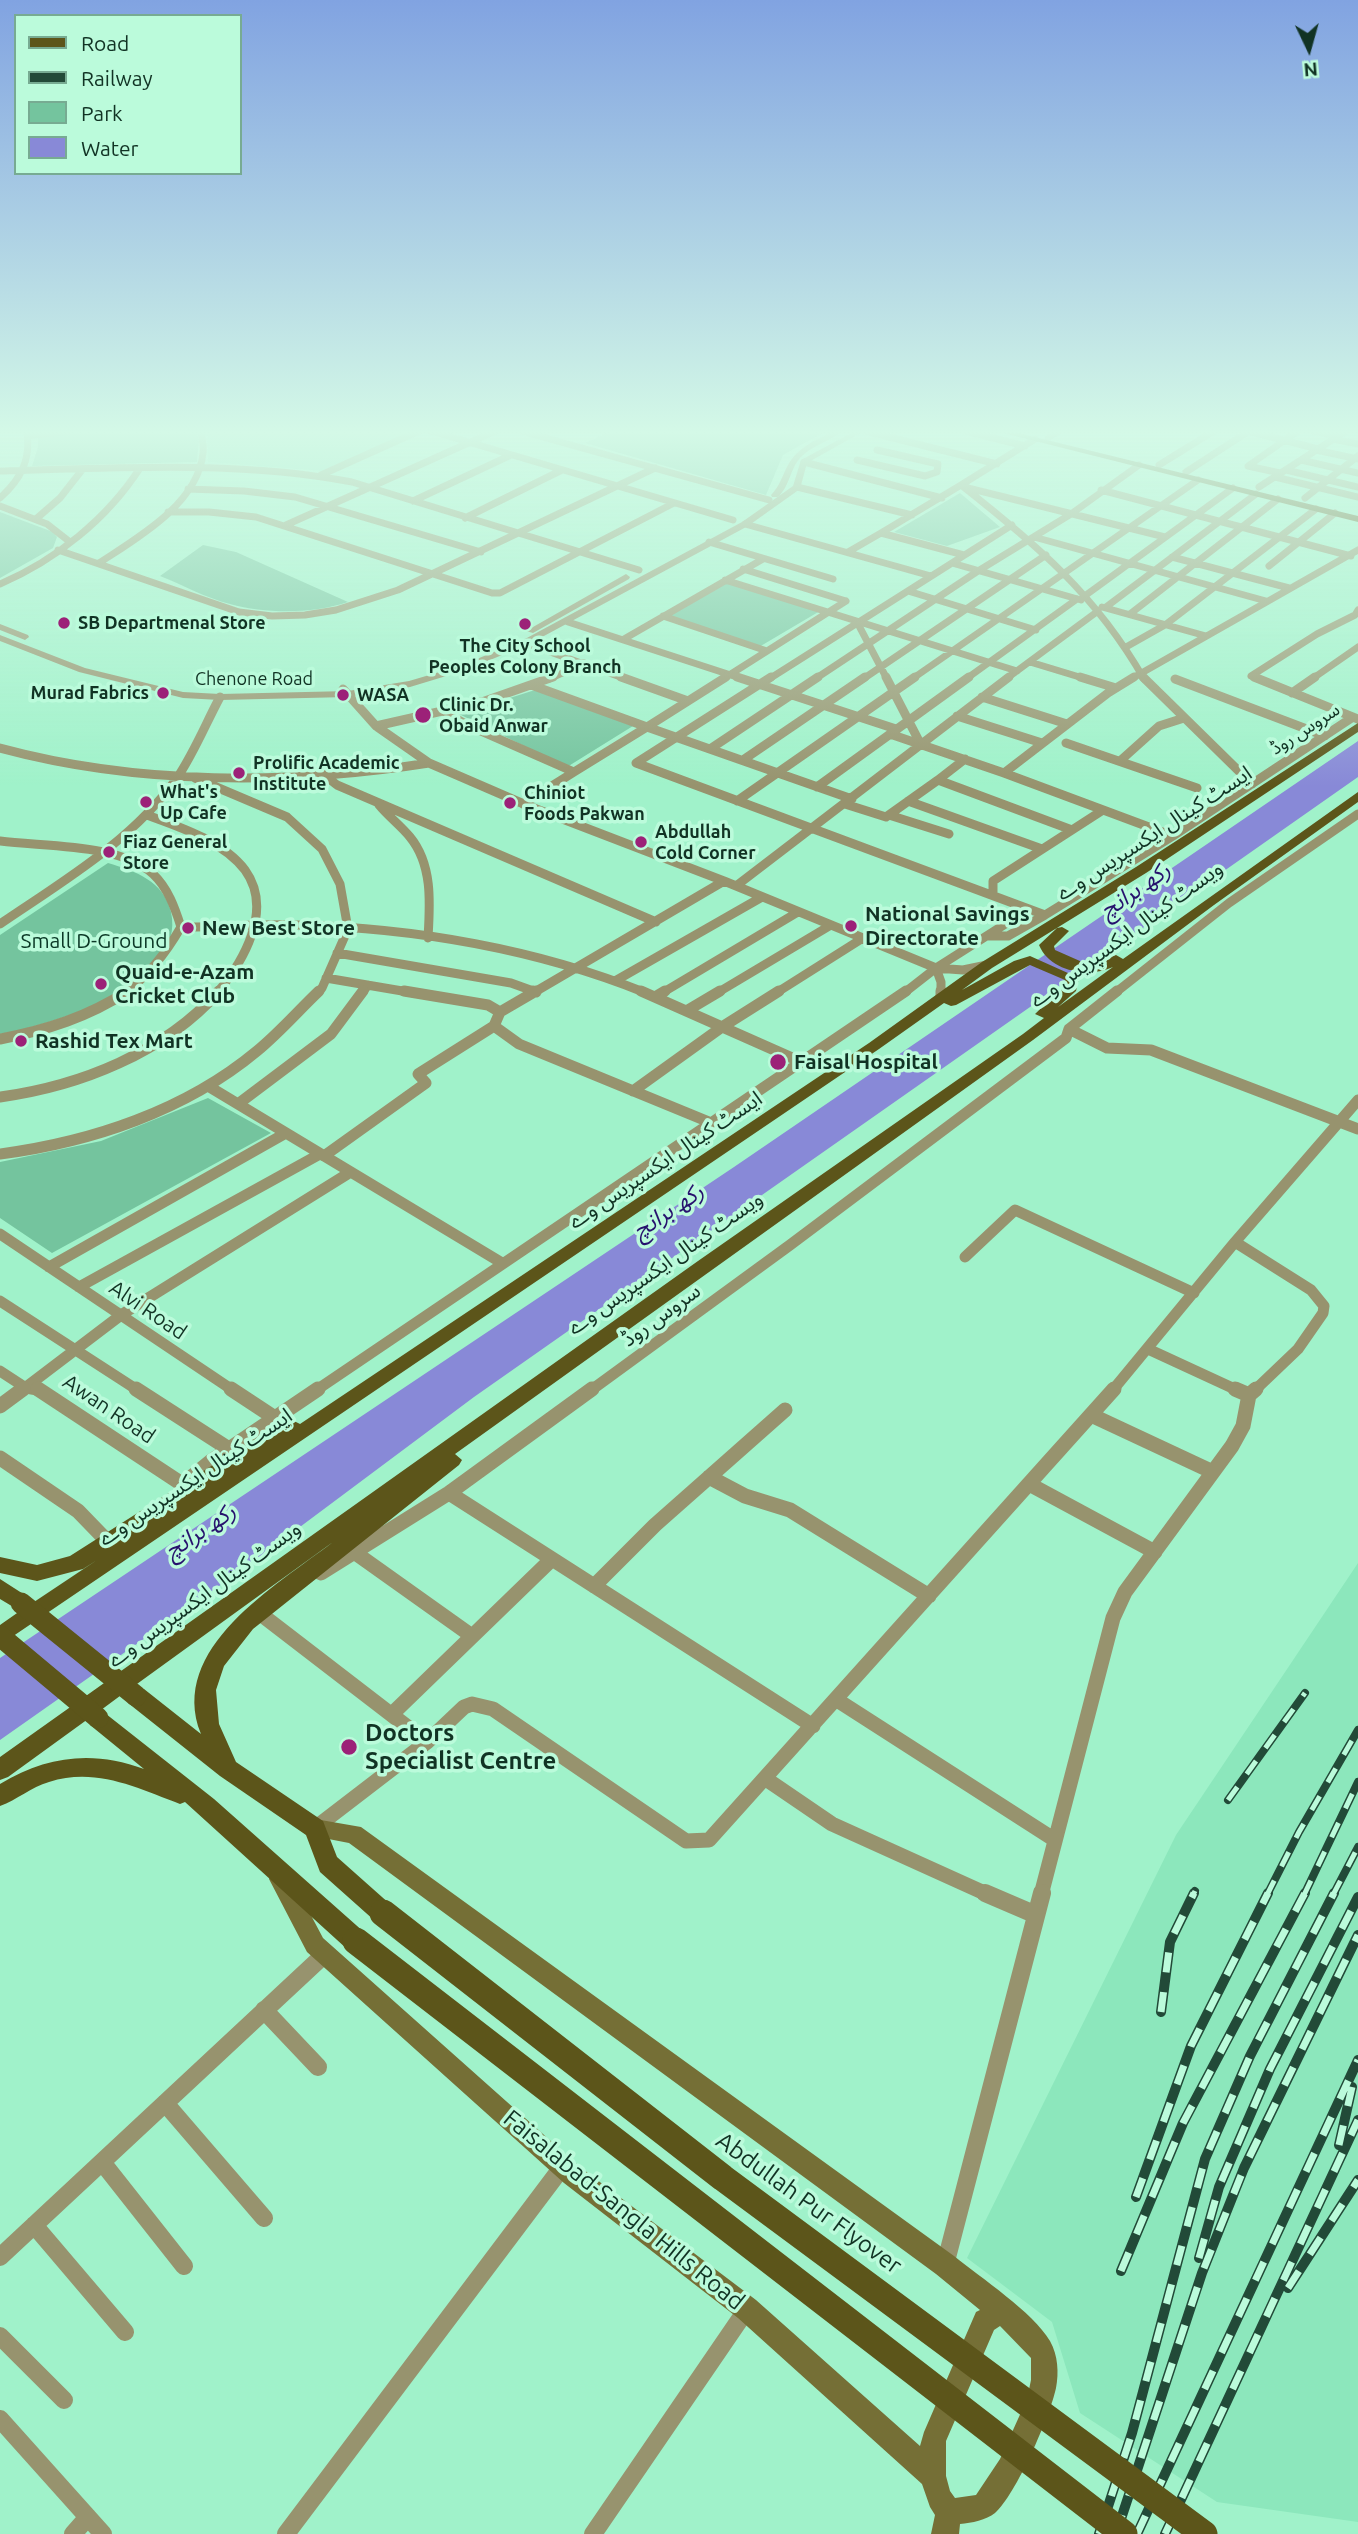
<!DOCTYPE html>
<html>
<head>
<meta charset="utf-8">
<style>
  body { margin:0 }
  #map { position:relative; width:1358px; height:2534px; overflow:hidden; background:#a0f2ca; font-family:Ubuntu,sans-serif }
  canvas { display:block }
  .legend { position:absolute; left:14px; top:14px; width:228px; height:161px; box-sizing:border-box; background:#bbfbdb; border:2px solid #77ab92; margin:0; padding:9px 12px; list-style:none; font-size:21px; color:#113324 }
  .legend li { display:flex; align-items:center; gap:14px; height:35px }
  .legend b { width:35px; border:2px solid #77ab92 }
  .north { position:absolute; left:1274px; top:14px; width:70px; height:70px; -webkit-text-stroke:5px #bbfbdb; paint-order:stroke; rotate:175deg; font-size:19px; font-weight:700; line-height:28px; text-align:center; color:#113324 }
  .north::after { content:''; display:block; margin:auto; width:24px; height:32px; background:#113324; clip-path:polygon(50% 0,100% 100%,50% 72%,0 100%) }
</style>
</head>
<body>
<div id="map">
<canvas width="1358" height="2534"></canvas>
<ul class="legend">
<li><b style="height:9px;background:#5c551a"></b>Road</li>
<li><b style="height:9px;background:#224a38"></b>Railway</li>
<li><b style="height:19px;background:#74c49e"></b>Park</li>
<li><b style="height:19px;background:#8889d7"></b>Water</li>
</ul>
<div class="north">N</div>
</div>
<script>
const context = document.querySelector('canvas').getContext('2d');
context.lineJoin = 'round';
function fillPath(path, color) {
  context.fillStyle = color;
  context.fill(path, 'evenodd');
}
function stroke(path, color, width, dash) {
  context.strokeStyle = color;
  context.lineWidth = width;
  context.lineCap = dash ? 'butt' : 'round';
  context.setLineDash(dash || []);
  context.stroke(path);
}
function label(font, color, halo, rows, align = 'center') {
  context.font = font + ' Ubuntu,"Noto Sans Arabic",sans-serif';
  context.lineWidth = 7;
  context.setLineDash([]);
  context.textBaseline = 'middle';
  context.strokeStyle = halo;
  context.fillStyle = color;
  for (const [text, x, y, turn = 0] of rows) {
    context.save();
    context.translate(x, y);
    context.rotate((+turn || 0) * Math.PI / 180);
    context.textAlign = isNaN(turn) ? turn : align;
    if (halo) context.strokeText(text, 0, 0);
    context.fillText(text, 0, 0);
    context.restore();
  }
}
fillPath(new Path2D(`
  M207,431h207l-92,40 -114,-9z
  M1358,1563v959l-141,-20 -137,-89 -28,-91 -85,-64 209,-423z`), '#8ce7bc');
fillPath(new Path2D(`
  M66,431h130l3,8 -2,23 -165,4 6,-19v-13z
  M611,431h215l-43,24 -17,40 -181,-52z
  M960,493l40,34 -53,19 -53,-14z
  M0,512l53,20 4,5 -4,11 -53,30z
  M203,545l33,7 112,50c-36,12 -81,12 -118,2 -24,-6 -47,-19 -70,-28z
  M723,581l97,30 -61,36 -94,-32z
  M535,690l98,36 -66,41 -108,-53z
  M108,863c27,8 56,18 63,49 16,72 -118,113 -171,122v-99z
  M208,1098l63,35 -219,120 -52,-35v-56l101,-21z`), '#74c49e');
fillPath(new Path2D(`
  M1358,741v36l-884,620 -225,168 -249,175v-82l734,-491z`), '#8889d7');
stroke(new Path2D(`
  M431,431l302,89
  M521,431l248,69
  M865,431l132,33
  M965,431l60,15
  M1248,431l70,18
  M1314,431l23,5
  M28,436l41,-5
  M1035,439l-74,46c75,59 135,110 183,194
  M1333,439l25,5
  M1316,450l42,9
  M857,460l68,16 12,-4 1,-8 -61,-14
  M1301,460l57,13
  M804,462l138,36
  M1159,465l55,-34
  M1286,470l72,17
  M0,471c118,-3 235,-11 352,11l287,88
  M1186,472l63,-41
  M1280,473l-32,-7 50,-35
  M321,475l98,-44
  M1275,477l83,20
  M961,485l-80,48 83,22
  M797,487l115,28
  M1259,487l87,-56
  M968,488l197,49
  M188,489l56,2 51,6 186,55
  M1101,490l250,66
  M0,498c21,-19 31,-38 27,-67
  M1305,498l53,-42
  M413,501l98,-46
  M0,506l47,18 23,18
  M168,512h41l47,5 236,76h8l174,-90
  M465,518l97,-48
  M36,519l24,-21 22,-28
  M745,524l186,52
  M286,525l209,-94
  M1012,525l-60,38 129,37
  M1034,537l232,64
  M709,542l124,37
  M58,550l181,62 33,4 33,-1 31,-5 62,-20 257,-122
  M848,552l33,-19
  M1172,557l117,31
  M99,563c38,-25 99,-59 104,-110 1,-7 -1,-15 -2,-22
  M1269,566l66,-53
  M743,569l103,32
  M725,580l292,91
  M0,584c56,-24 107,-65 140,-116
  M908,591l128,39
  M1086,595l147,-107
  M1102,607l104,29
  M1106,607l150,-113
  M1130,614l148,-115
  M663,616l104,35
  M568,622l175,57
  M857,622l30,57
  M624,639l139,-80
  M525,643l101,36
  M1126,647l39,-22 151,-116
  M1030,662l56,17
  M549,679l35,-16
  M723,679l123,-78
  M769,679l183,-116
  M815,679l163,-108 93,-57 68,-49
  M863,679l183,-124
  M912,679l286,-199
  M966,679l111,-80
  M1006,679l92,-68
  M1131,679l227,-129
  M1259,679l-8,-3 66,-42 38,-19 3,-5
  M1312,679l46,-32`), '#97936e', 7);
stroke(new Path2D(`
  M621,677l67,24
  M737,677l159,52
  M771,677l-135,86 409,152
  M886,677l34,66
  M1080,677l36,11
  M1134,677l-26,16 -104,80 169,63
  M1143,677l109,107
  M1254,677l104,42
  M1175,679l150,57
  M343,689l33,37 106,-24 71,-25
  M1292,693l23,-16
  M982,697l85,27
  M446,713l21,12 107,47 73,-45 -113,-41
  M957,716l85,27
  M376,726l53,37 97,42 198,76 212,87 27,2 24,-5
  M647,727l79,-50
  M647,727l205,72
  M890,734l114,39
  M1066,743l131,45
  M0,748c137,37 289,37 429,15
  M710,749l108,-72
  M743,760l122,-83
  M1120,761l39,-35 25,-8
  M323,774l14,11 319,137
  M195,778l92,39 35,32 18,35 8,45 -26,59 -5,5
  M938,780l27,-21
  M817,787l152,-110
  M737,801l178,-124
  M908,801l134,48
  M523,804l51,-32
  M845,804l41,13 52,-37 134,50
  M379,805c9,11 21,20 31,32 23,28 20,67 18,101
  M147,815c33,12 76,26 98,55 29,40 -2,92 -28,123
  M889,815l60,19
  M0,841c44,6 119,2 153,33 15,14 22,34 28,53 -15,26 -32,48 -56,66
  M736,886l273,-209
  M993,895v-14l110,-71
  M0,924c63,-43 132,-83 177,-146 17,-25 29,-55 43,-81
  M181,927c39,0 78,-3 117,-2 117,3 239,24 348,68
  M987,936h21l37,-21 128,-79 180,-119
  M337,953l174,30 25,9
  M936,968l5,14v11
  M326,978l88,15
  M615,981l147,-84
  M362,993l6,-8
  M533,993l191,-112
  M662,993l136,-81
  M717,993l114,-68
  M776,993l87,-55
  M904,993l32,-25 93,-59
  M1115,993l114,-90 129,-89`), '#97936e', 9);
stroke(new Path2D(`
  M404,991l84,14 12,7
  M533,991l3,1
  M536,991l-36,21 -6,14 25,18 190,78
  M641,991l158,70
  M941,991v6
  M655,997l10,-6
  M688,1010l32,-19
  M1069,1029l48,-38
  M0,1039c47,-9 88,-22 128,-48
  M208,1086l294,177
  M633,1091l89,-64 57,-36
  M0,1097c80,-11 164,-44 219,-106
  M238,1104l93,-70 32,-43
  M0,1154c91,-12 185,-43 257,-103 22,-18 41,-40 62,-60
  M324,1156l102,-73 -8,-9 76,-48
  M0,1234l234,157
  M1235,1242l76,48 13,16 -1,7 -25,36 -44,42
  M965,1257l50,-47 179,83
  M49,1267l237,-134
  M79,1287l241,-133
  M0,1301l139,90
  M1148,1349l91,42
  M0,1371l26,17 17,3
  M21,1391l100,-76 228,-142
  M315,1391l591,-400
  M590,1391l200,-146 276,-207 3,-9 38,19 44,2 207,79
  M1112,1391l123,-149 123,-142`), '#97936e', 11);
stroke(new Path2D(`
  M38,1389l150,99
  M136,1389l93,60
  M231,1389l44,29
  M1235,1389l14,6
  M0,1406l23,-17
  M1091,1415l122,57
  M0,1458l78,53 32,33
  M709,1477l36,19 45,14 139,86
  M183,1484l27,-22 108,-73
  M1029,1484l126,68
  M449,1493l364,233
  M354,1552l118,84
  M321,1573l128,-80 143,-104
  M594,1586l61,-61 130,-115
  M261,1610l-3,2 169,130
  M837,1700l218,140
  M392,1714l160,-155
  M766,1779l66,45 157,71
  M315,1828l112,-86 37,-35 8,-3 21,5 193,132 23,-1 405,-451
  M1041,1895l72,-277 12,-26 107,-146 11,-20 6,-31 7,-6`), '#97936e', 15);
stroke(new Path2D(`
  M985,1893l49,21
  M264,2010l54,57
  M165,2103l99,115
  M102,2162l82,104
  M34,2225l91,107
  M0,2257l325,-303
  M945,2265l97,-372
  M0,2336l64,64
  M0,2419l103,115
  M73,2534l15,-17
  M286,2534l277,-368
  M593,2534l154,-225`), '#97936e', 18);
fillPath(new Path2D(`
  M835,431h9c-14,10 -32,14 -44,27 -10,11 -10,28 -22,39h-6l-1,-2c9,-9 11,-19 17,-30 10,-18 29,-26 47,-34z
  M855,431h9l-57,32 -7,26 -52,37 -217,117 -65,27 -56,17 -62,10 -128,3 -37,-2 -104,-26 -79,-31v-6l85,33 98,24 37,2 128,-3 61,-10 51,-15 65,-27 217,-117 51,-36 8,-26z
  M1055,431h9l-13,9h-6v-4z
  M626,574l4,3 -1,2 -96,54 -7,-2z
  M0,624l28,11 1,2 -4,3 -25,-10z`), '#97936e');
fillPath(new Path2D(`
  M315,1819l46,8 593,429c27,22 79,56 96,85 8,14 9,32 6,47 -6,28 -40,107 -61,125 -9,7 -23,10 -35,11l-1,10h-28l4,-19 -5,-8 -8,-23 -184,-166 -174,-135 -257,-231 -38,-73 3,-7 8,-3 8,3 35,66 257,229 176,133 164,146 4,-14 52,-120 4,-2 -44,-36 -587,-431 -41,-8 -3,-7 3,-7zM1000,2326l31,32v22l-4,19 -27,60 -24,36 -21,3 -5,-7 -4,-15v-35l48,-111z`), '#756f36');
fillPath(new Path2D(`
  M995,431h15l348,85v6z
  M1358,723v9l-212,141 -154,95 -30,22 52,-29 16,-5 49,22 -3,13 -18,16 55,-40c-24,11 -63,5 -74,-22l18,-17 5,-1 7,4 -15,15 1,4 34,15 27,-10 7,4 235,-167v10l-144,103 -181,135 -578,414 7,6 -3,5 -206,164 -29,37 -8,24 3,34 17,38 87,59 14,36 54,48 4,8 -4,8 -8,3 -8,-3 -55,-49 -14,-37 -86,-59 -92,-73 -3,-7 3,-6 -27,20 113,89 151,134 3,8 -3,8 -9,3 -9,-3 -162,-147 -5,2c-43,-16 -84,-37 -131,-22 -18,5 -32,18 -49,24v-22c46,-28 93,-34 144,-15l-54,-44 -2,-6 -80,58 -8,3v-23l698,-496 325,-227 21,-16 -9,-4 29,-28 1,-6 -35,-15 -74,40 -5,1 -7,-3 -65,46 -879,596v-20l20,-14 -20,-12v-20l28,18 3,7 66,-44 -14,9 -46,12 -37,-8v-16l37,8 33,-9 179,-114 43,-22 8,4 569,-381 113,-81 154,-95zM333,1542c-57,44 -166,106 -132,192l-57,-45 -8,-2 -6,2z`), '#5c551a');
const railFar1 = new Path2D(`
  M1228,1800l77,-107
  M1193,1895l2,-4
  M1267,1895l32,-63 59,-102
  M1304,1895l54,-113
  M1333,1895l25,-48`);
const rail = new Path2D(`
  M1161,2012l9,-70 24,-49
  M1339,2145l13,-58
  M1136,2197l55,-151 77,-153
  M1199,2258l20,-71 51,-118 88,-172
  M1121,2271l62,-148 122,-230
  M1288,2288l70,-108
  M1099,2534l33,-101 73,-274 45,-103 84,-163
  M1116,2534l86,-261 42,-105 114,-233
  M1137,2534l221,-474
  M1165,2534l193,-414`);
stroke(railFar1, '#224a38', 8);
stroke(rail, '#224a38', 10);
stroke(railFar1, '#bbfbdb', 5, [16]);
stroke(rail, '#bbfbdb', 7, [20]);
stroke(new Path2D(`
  M21,1603l115,93
  M0,1636l98,82`), '#5c551a', 21);
stroke(new Path2D(`
  M383,1913l340,265 481,356
  M356,1941l768,593`), '#5c551a', 27);
const sky = context.createLinearGradient(0, 0, 0, 786);
sky.addColorStop(0, '#81a3e1');
sky.addColorStop(0.55, '#d4f9e7');
sky.addColorStop(1, '#d4f9e700');
context.fillStyle = sky;
context.fillRect(0, 0, 1358, 786);
for (const [x, y, r, color] of [
  [64,623,7,"#9c2178"],
  [525,624,7,"#9c2178"],
  [163,693,7,"#9c2178"],
  [343,695,7,"#9c2178"],
  [423,715,9,"#9c2178"],
  [239,773,7,"#9c2178"],
  [146,802,7,"#9c2178"],
  [510,803,7,"#9c2178"],
  [641,842,7,"#9c2178"],
  [109,852,7,"#9c2178"],
  [851,926,7,"#9c2178"],
  [188,928,7,"#9c2178"],
  [101,984,7,"#9c2178"],
  [21,1041,7,"#9c2178"],
  [778,1062,9,"#9c2178"],
  [349,1747,9,"#9c2178"]
]) {
  const dot = new Path2D();
  dot.arc(x, y, r, 0, 2 * Math.PI);
  context.fillStyle = color;
  context.fill(dot);
  stroke(dot, '#bbfbdb', 2.5);
}
label('bold 18px', '#113324', '#bbfbdb', [
  ["SB Departmenal Store",78,623],
  ["The City School",525,646,"center"],
  ["Peoples Colony Branch",525,667,"center"],
  ["Murad Fabrics",149,693,"right"],
  ["WASA",357,695],
  ["Clinic Dr.",439,705],
  ["Obaid Anwar",439,726],
  ["Prolific Academic",253,763],
  ["Institute",253,784],
  ["What's",160,792],
  ["Up Cafe",160,813],
  ["Chiniot",524,793],
  ["Foods Pakwan",524,814],
  ["Abdullah",655,832],
  ["Cold Corner",655,853],
  ["Fiaz General",123,842],
  ["Store",123,863]
], 'left');
label('18px', '#113324', '#bbfbdb', [
  ["Chenone Road",254,679],
  ["سروس روڈ",1305,729,-33]
]);
label('21px', '#113324', '#bbfbdb', [
  ["ایسٹ کینال ایکسپریس وے",1154,833,-33],
  ["ویسٹ کینال ایکسپریس وے",1126,934,-36],
  ["ایسٹ کینال ایکسپریس وے",665,1160,-34],
  ["ویسٹ کینال ایکسپریس وے",665,1263,-35],
  ["Alvi Road",148,1310,34],
  ["سروس روڈ",661,1315,-36],
  ["Awan Road",109,1409,34],
  ["ایسٹ کینال ایکسپریس وے",195,1477,-34],
  ["ویسٹ کینال ایکسپریس وے",204,1594,-36]
]);
label('bold 21px', '#113324', '#bbfbdb', [
  ["National Savings",865,914],
  ["Directorate",865,938],
  ["New Best Store",202,928],
  ["Quaid-e-Azam",115,972],
  ["Cricket Club",115,996],
  ["Rashid Tex Mart",35,1041],
  ["Faisal Hospital",794,1062]
], 'left');
label('21px', '#0b3826', '#bbfbdb', [
  ["Small D-Ground",94,941]
]);
label('italic 23px', '#26116d', '#bbfbdb', [
  ["رکھ برانچ",1135,890,-35],
  ["رکھ برانچ",668,1211,-34],
  ["رکھ برانچ",200,1531,-34]
]);
label('bold 24px', '#113324', '#bbfbdb', [
  ["Doctors",365,1733],
  ["Specialist Centre",365,1761]
], 'left');
label('24px', '#113324', '#bbfbdb', [
  ["Abdullah Pur Flyover",809,2203,36],
  ["Faisalabad-Sangla Hills Road",624,2210,39]
]);
</script>
</body>
</html>
